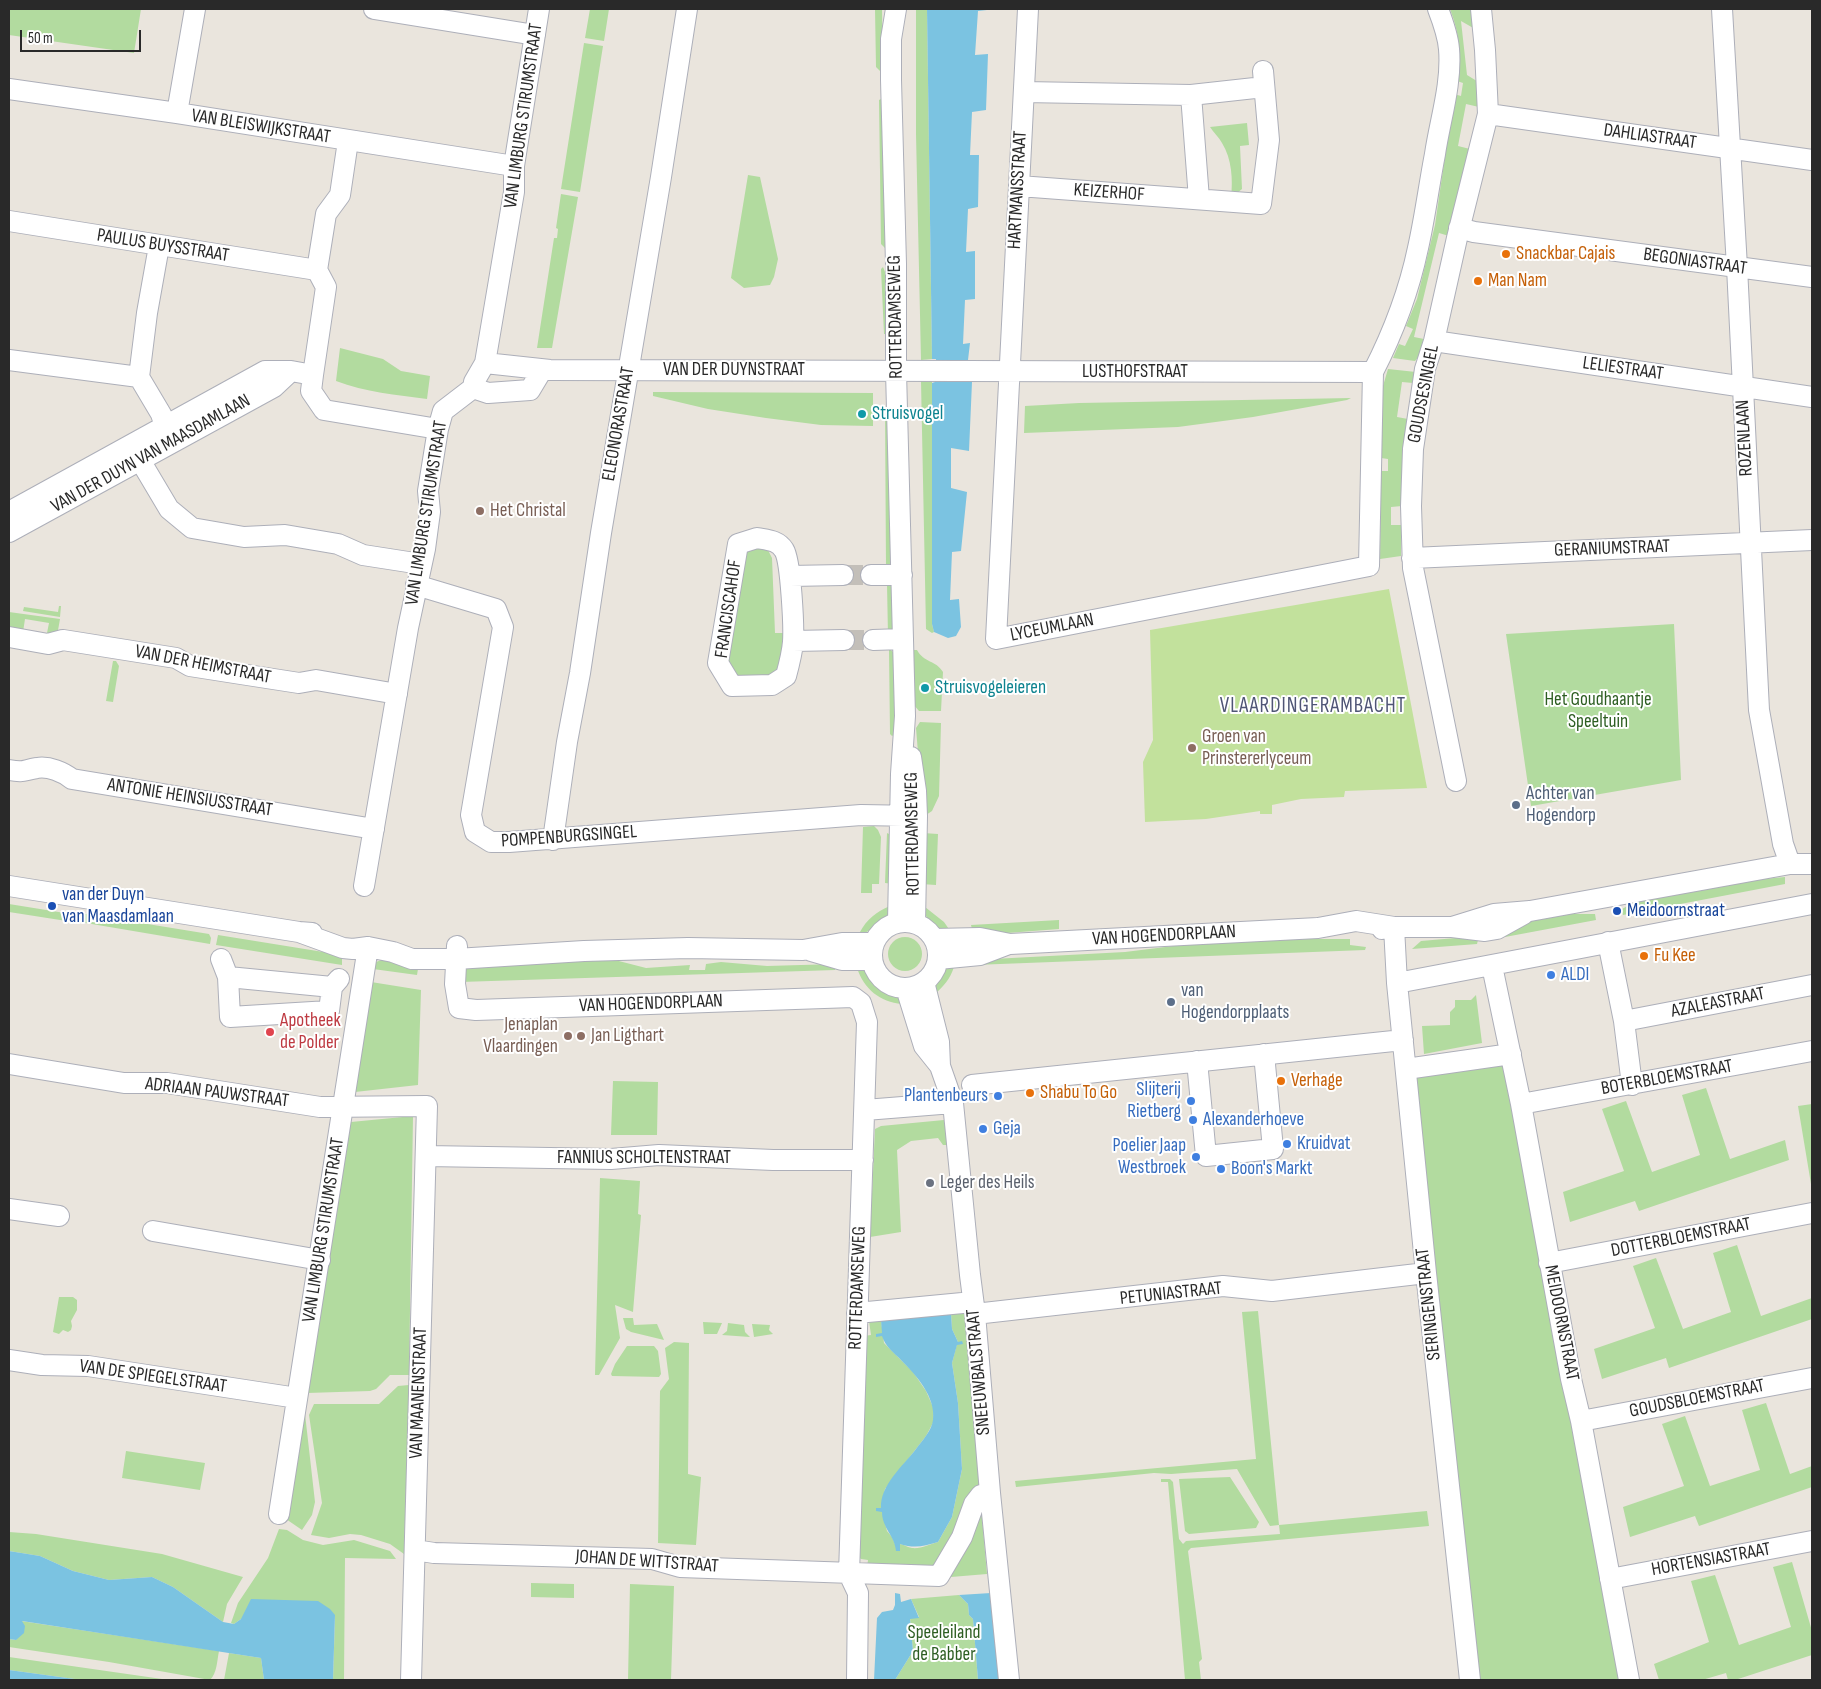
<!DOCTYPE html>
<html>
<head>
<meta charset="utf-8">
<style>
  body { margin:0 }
  #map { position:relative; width:1821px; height:1689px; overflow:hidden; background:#eae5dd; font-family:"Sofia Sans Condensed",sans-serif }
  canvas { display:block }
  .frame { position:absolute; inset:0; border:10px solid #292929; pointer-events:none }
  .scale { position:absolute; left:20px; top:30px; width:121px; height:22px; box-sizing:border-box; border:2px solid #292929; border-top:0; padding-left:6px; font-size:15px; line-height:18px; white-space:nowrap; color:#292929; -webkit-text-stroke:4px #fff; paint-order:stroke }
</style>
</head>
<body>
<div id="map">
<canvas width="1821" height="1689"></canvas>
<div class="frame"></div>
<div class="scale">50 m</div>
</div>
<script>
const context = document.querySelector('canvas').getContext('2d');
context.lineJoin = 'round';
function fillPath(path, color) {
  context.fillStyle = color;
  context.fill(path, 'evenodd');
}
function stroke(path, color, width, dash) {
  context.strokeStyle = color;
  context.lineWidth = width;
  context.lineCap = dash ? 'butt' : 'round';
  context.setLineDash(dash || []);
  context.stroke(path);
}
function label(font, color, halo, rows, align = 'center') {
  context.font = font + ' "Sofia Sans Condensed",sans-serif';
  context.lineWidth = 4;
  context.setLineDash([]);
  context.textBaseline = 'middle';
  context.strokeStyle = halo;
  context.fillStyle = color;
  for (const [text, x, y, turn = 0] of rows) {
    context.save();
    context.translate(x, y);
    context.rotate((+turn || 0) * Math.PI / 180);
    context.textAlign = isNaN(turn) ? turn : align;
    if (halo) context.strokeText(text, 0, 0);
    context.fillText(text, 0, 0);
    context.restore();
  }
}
fillPath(new Path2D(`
  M9,9h132l-7,44 -125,-18z
  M590,9h19l-5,32 -19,-3z
  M875,9h7l1,59 -3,3 -4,-4z
  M916,9h11l5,350 -11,1 -5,-226z
  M1450,9h23l2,20 -14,-8 6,54 13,8 -1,24 -13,-3 -8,42 12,3 -21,87 -10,-3 -25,104 10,2 -4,16 -5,6 -22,-3 6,-14 6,2 8,-17 -7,-3 11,-27 18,-74 19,-131 7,2 2,-13 -6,-2c4,-27 3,-46 -7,-72z
  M584,43l19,3 -23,146 -19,-3z
  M881,99l3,1 2,147 -1,1 -4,-4 -2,-144z
  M1247,123l2,22 -9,1 2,43 -11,9c2,-18 1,-39 -9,-55 -3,-6 -9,-11 -12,-16z
  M748,175l12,2 18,82 -4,18 -4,8 -26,3 -13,-10z
  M561,194l17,3 -26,151h-15l17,-110h3l1,-9 -2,-1z
  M883,267l4,10v56l-2,1h-1l-3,-65z
  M340,348l43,11 18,12 29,5 -3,23c-30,-4 -62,-7 -91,-18z
  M1388,369l28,3 -3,11 -11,-1 -5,35 11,2 -6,87 -11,1v18h10v31l-21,3 1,-88h7v-12l-7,-1 2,-72z
  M921,381h11v243l2,8 -2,1 -6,-4z
  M653,392l220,1v33l-52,-1 -55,-7 -58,-9 -55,-13z
  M1351,398l-4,2 -94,17 -75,10 -154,6 1,-27 54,-3z
  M885,407h2l7,160 -8,1z
  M748,548h19l5,10 3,75h14l-1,16 -14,28 -28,5 -11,-7 -8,-11v-50z
  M887,584h5l4,48 -8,4z
  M59,606h2l-1,11 -37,-6 1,-4 34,5z
  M9,612l51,7 -3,17 -11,2 3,-15 -24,-4 -2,13h-14z
  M1674,624l7,156 -150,26 -25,-172z
  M890,649l6,6 1,78 -5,3 -2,-2 -1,-84z
  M914,650h3c7,13 19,10 26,22l-2,39h-22l-5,-6z
  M113,661h3l3,5 -6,36 -7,-1z
  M920,722l21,1 -2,73 -7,15 -6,4 -3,-1 -7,-86z
  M874,826l4,4 3,7 -2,47h-7v9h-11l2,-66z
  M887,833l4,2 3,49 -9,-1z
  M923,833l15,1 -2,51 -15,-1z
  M1785,877v7l-162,31 -1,-6 22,-12 67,-13z
  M9,904l62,10 3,3 -1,5 -64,-10z
  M890,906l2,3c-8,13 -18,20 -32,26v-3c7,-13 16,-20 30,-26z
  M925,907l19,15 7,10c-15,-1 -23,-9 -28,-23z
  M86,914l123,20 2,4 -1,6 -130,-22 2,-7z
  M1557,914h38l1,6 -91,17 -2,-8z
  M1059,920v9l-52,4h-34l-2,-8z
  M218,935l124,20v10l-126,-20z
  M1479,936l-2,8 -65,5 9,-8z
  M888 954a17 17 0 1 1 34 0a17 17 0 1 1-34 0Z
  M1312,939h38v6l16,2 -1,3 -391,15v-5l151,-8 89,-11z
  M384,959l35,4 -2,12 -44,-6 3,-7z
  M611,959l35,9 44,-3 -1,5h16l1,-6 15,-2 46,4 69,-2 -1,6 -375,12 7,-17z
  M951,965l3,2c-4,12 -10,19 -19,27 -2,-16 3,-20 16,-29z
  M860,967c8,5 12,11 19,17 7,7 16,11 24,18l-1,2c-22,-2 -38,-15 -45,-36z
  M371,982l50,8 -3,95 -63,7z
  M1476,995l6,48 -58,11 -2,-28 28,-1v-13l5,-5v-7h16z
  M1499,1061l6,7 116,612h-144l-64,-601 3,-6z
  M613,1081l45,1 -1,53h-46z
  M1706,1088l24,71 55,-19 4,20 -150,51 -4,-10 -65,21 -7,-30 61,-21 -22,-62 24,-8 26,71 48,-17 -18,-60z
  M1812,1104v86l-14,-84z
  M413,1116l-4,259h-19l-14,14 -6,2 -63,2 44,-271z
  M944,1120l4,25h-5l-5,-7 -27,3 -14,9 4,82 -31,5 5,-108 6,-3z
  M600,1178l40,3 -2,33 3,1 -8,97 -18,-7 5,33 -21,37h-4z
  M1737,1245l24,71 51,-18v21l-143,49 -3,-10 -64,21 -8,-30 61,-21 -22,-62 23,-8 27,71 48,-17 -18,-59z
  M59,1297h14l4,3v10l-6,11 1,5 -1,4 -3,2 -5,-2 -4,4 -6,-2z
  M967,1310l14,174 -9,5 -8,32 -28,47h-69l1,-8 -7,-1 -3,-3 5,-220 8,-1 -2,-14 12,-1 3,23 29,29 13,19 7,16 1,14 -8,15 -41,53 -4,19 -5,3h6l5,20 5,6 3,7c7,-1 11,3 17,4 9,1 18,-4 26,-6l14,-25 10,-48 -4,-66 -6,-40 5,-19h5v-2h-4l-6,-13 -1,-16z
  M1258,1311l21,214 148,-14 2,15 -238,22 -3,3 14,108 -3,3 2,18h-16l-17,-198h-7v-3h9l3,3 6,57 4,5 3,-3 94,-7 -1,-9 -9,1 -33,-57 -66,5 -17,-1 -138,14 -1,-6 241,-22 -14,-147z
  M623,1318h10l1,7 23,-1 7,16 -33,-8 -5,-3z
  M703,1322l19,1 -5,11h-13z
  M728,1323l16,2 1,7 5,5 -28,-2 5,-4z
  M752,1324l18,1 -1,5 4,4 -19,3z
  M674,1342l15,1 -1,131 13,3 -5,68 -38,-2 2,-152 9,-12 -4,-31z
  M627,1346h27l4,5 3,23 -2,3 -47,-1 -1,-2 4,-10z
  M409,1385l-5,169 -14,-10 -29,-9 -11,-1 -21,4 -18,-3 11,-32 -13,-88 5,-11h65l19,-18z
  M1766,1403l24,71 22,-8v21l-113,39 -4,-10 -65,21 -7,-30 61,-21 -22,-62 23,-8 25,70 50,-16 -18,-60z
  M305,1414l10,88 -3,13 -10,15 -16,-11z
  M126,1451l79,12 -5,27 -78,-12z
  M1230,1477l29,45 -3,6 -67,6 -4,-3 -6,-52z
  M981,1507l6,67 -36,3 1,-14z
  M279,1529l8,1 16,10 20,5 31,-5 36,11 6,8 -51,-1 -1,122h-11l2,-64 -94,3 -7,5 -3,-1 7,-20 30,-45z
  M9,1532l27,2 126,20 81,23 -16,27 -4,18 -50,-35 -21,-10 -43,3 -36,-9 -33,-15 -31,-5z
  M1792,1562l20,69v24l-77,25h-7l-2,-7 -24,7h-43l-5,-16 55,-22 -18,-61 24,-6 24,70 52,-18 -18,-60z
  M531,1583l43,1v14l-43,-1z
  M630,1584l44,2 -3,94h-43z
  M959,1595l9,9 1,11 4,4 5,61h-83l18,-29 -3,-33 9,-1 -8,-18z
  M21,1621l198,30c-2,10 -2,22 -9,29l-101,-18 -100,-15v-8l7,1z
  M229,1653l32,5 3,22h-40z
  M9,1657l160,23h-87l-73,-10z`), '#b2db9f');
fillPath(new Path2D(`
  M1389,589l38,199 -82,3 -1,6 -43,2 -29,6v9h-12v-3l-54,8 -61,3 -2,-60 10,-22 -3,-110z`), '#c2e19c');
fillPath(new Path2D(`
  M927,9h60v1l-9,1 -3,44 13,-1 -2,56 -14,2 -2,43h9l-1,52 -10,2 -2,43 9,-1v48l-10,1 -2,44 7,-1 -2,17h-5l-2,22h11l-3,69 -18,-3v40l16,4 -6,59 -9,1 -2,48 9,-1 2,28 -5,9 -8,2 -14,-6 -2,-8v-241l3,-1 1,-23h-4z
  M951,1313l1,16 6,13 4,-1 1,3 -6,1 -5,18 6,40 4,66 -10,48 -14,25c-14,4 -23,7 -38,2v7h-4c-1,-15 -14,-23 -14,-39l-6,-1v-3h5c-1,-23 22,-42 35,-59 6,-8 16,-19 17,-29 3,-23 -17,-45 -32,-60 -7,-7 -16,-14 -19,-24l-6,1v-3l6,-1 -1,-13z
  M9,1551l31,5 33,15 36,9 43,-3 21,10 50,35 11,2 7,-5 10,-20 67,2 12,8 5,6 -2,65h-69l-3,-22 -239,-37 3,5 -1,7 -8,7 -7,-1z
  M895,1593l5,1 1,8 10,-3 8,19 -9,1 3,32 -18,29h-21l3,-62 5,-6 11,-2 2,-5z
  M991,1593l8,87h-21l-5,-61 -4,-4 -1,-11 -9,-9z
  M9,1670l73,10h-73z`), '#7bc3e1');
stroke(new Path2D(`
  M843,575h28
  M844,640h29`), '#c3bfb9', 20, [20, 10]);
const minor = new Path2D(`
  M374,9l161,26
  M896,9l-5,30v41l5,184v107l9,345 -4,58 -3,148
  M1028,9l-32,630 373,-73 4,-194c20,-39 36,-81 45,-124 7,-31 11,-63 17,-94 5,-34 17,-70 14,-105 -1,-13 -6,-27 -11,-40
  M1722,9l15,258 22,443 24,134 7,20
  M9,89l168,24 337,53
  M1024,92l167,3 73,-8
  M1191,95l8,104
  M177,113l18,-104
  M1488,114l324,46
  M1019,186l242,18 8,-64 -6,-69
  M9,221c103,16 205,33 308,49
  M1459,228l15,4 338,45
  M159,246l-12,67 -8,64 22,37 4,12 6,11
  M1434,341l378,56
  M9,360l130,17
  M485,363l65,7 823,2
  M313,375l13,-88 -9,-17 9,-56 14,-19 8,-54
  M473,388l15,5 42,-3 12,-20
  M131,445l38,64 23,19 52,9 41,-2 53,9 25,11 58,9
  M9,512l256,-141h26l22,4 -2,16 13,19 114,19
  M9,532l265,-145 17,-16
  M757,538c10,2 21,2 27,12 7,11 10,77 9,92 -1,12 -4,23 -7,34l-14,9 -40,1 -14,-23 20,-119z
  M1412,558l400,-18
  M871,575h31
  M790,576l53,-1
  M416,585l80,24 7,18 -32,188 4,17 16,10h18l352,-27 56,1
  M9,637l39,7 15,-4 113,18 14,8 51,8 58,9 17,-3 81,14
  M873,640l30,-1
  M793,641l51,-1
  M911,757l5,34 1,25 -2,107
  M9,770c16,3 14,0 28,-2 12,-2 26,4 35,11l302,50
  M1456,781l-43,-213 -2,-62 2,-57 12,-80 9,-28 23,-103 31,-124 -3,-64 -4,-41
  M553,840l14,-98 13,-69 21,-140 60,-356 26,-168
  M9,886l290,46 13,1
  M364,886l44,-258 17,-79 5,-37 -2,-21 10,-62 5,-18 30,-23 1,-6 11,-19 29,-171v-26l25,-157
  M872 955a33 33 0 1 1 66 0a33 33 0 1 1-66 0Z
  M1394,927l3,56 29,290 44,407
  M1452,927l42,-13 36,-3 260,-47h22
  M1382,929l12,-2h58l33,4 12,-2 27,-15
  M299,932l44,16 10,1 15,-2 25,5 19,7h44l128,-8 104,-3 115,2 39,-7h32
  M934,939l46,-1 30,6 308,-16 38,-7 38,6
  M1608,942l16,79
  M457,946l-2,38 4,24 17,2 377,-13 8,6 6,19 -18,552 9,19 -1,87
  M811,951l31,9h30
  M221,959l7,18 104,10 7,-8
  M938,959l42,-4 29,-11
  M1492,966l29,138 50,275 10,42 48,259
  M228,977l2,40 99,-6 3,-24
  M924,982l15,60 1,24 13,37 17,172 5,39 15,179 19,187
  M1397,983l415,-79
  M906,988l18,58 16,20
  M1197,1061l9,95 67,-7 -9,-95
  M9,1064l115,19h43l153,24 107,-1 -16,574
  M1406,1069l105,-15
  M972,1085l431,-45
  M1632,1085l-8,-64 188,-36
  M1521,1104l291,-53
  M865,1110l88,-7
  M426,1156l185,3 48,-4 114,5h90
  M9,1209l50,7
  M153,1231l167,29
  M1549,1263l263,-50
  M857,1313l116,-11
  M975,1314l248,-28 49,5 154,-18
  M9,1360l33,5 46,1 209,32
  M1581,1421l231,-43
  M279,1514l89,-567
  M415,1550l19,3 218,6 28,8 259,9 23,-39 12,-33 7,-9 9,-2
  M1610,1579l202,-38`);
stroke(minor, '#adafb9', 22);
stroke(minor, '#fff', 20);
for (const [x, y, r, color] of [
  [1506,254,5,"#e8710a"],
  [1478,281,5,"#e8710a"],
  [862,414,5,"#0f9aa8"],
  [480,511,5,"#8d6e63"],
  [925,688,5,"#0f9aa8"],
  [1192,748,5,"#8d6e63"],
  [1516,805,5,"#5c6f8a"],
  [52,906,5,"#1a4fb4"],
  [1617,911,5,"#1a4fb4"],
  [1644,956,5,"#e8710a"],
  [1551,975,5,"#3f7fe0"],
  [1171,1002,5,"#5c6f8a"],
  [270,1032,5,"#e0444e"],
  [568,1036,5,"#8d6e63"],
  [581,1036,5,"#8d6e63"],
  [1281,1081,5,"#e8710a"],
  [1030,1093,5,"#e8710a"],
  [998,1096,5,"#3f7fe0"],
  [1191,1101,5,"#3f7fe0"],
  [1193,1120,5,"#3f7fe0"],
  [983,1129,5,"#3f7fe0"],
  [1287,1144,5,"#3f7fe0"],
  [1196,1157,5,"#3f7fe0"],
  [1221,1169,5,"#3f7fe0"],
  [930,1183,5,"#6b7280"]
]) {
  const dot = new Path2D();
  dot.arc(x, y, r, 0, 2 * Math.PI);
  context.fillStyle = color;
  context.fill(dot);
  stroke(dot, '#fff', 2);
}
label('19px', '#292929', '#fff', [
  ["VAN LIMBURG STIRUMSTRAAT",524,116,-82],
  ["VAN BLEISWIJKSTRAAT",261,127,9],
  ["DAHLIASTRAAT",1650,137,8],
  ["HARTMANSSTRAAT",1018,190,-87],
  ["KEIZERHOF",1109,193,4],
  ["PAULUS BUYSSTRAAT",163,246,9],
  ["BEGONIASTRAAT",1695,262,8],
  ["ROTTERDAMSEWEG",896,317,-91],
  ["LELIESTRAAT",1623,369,8],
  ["VAN DER DUYNSTRAAT",734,370],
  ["LUSTHOFSTRAAT",1135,372],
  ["GOUDSESINGEL",1424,394,-79],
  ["ELEONORASTRAAT",619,424,-80],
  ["ROZENLAAN",1745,438,-93],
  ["VAN DER DUYN VAN MAASDAMLAAN",151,454,-29],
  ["VAN LIMBURG STIRUMSTRAAT",427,513,-81],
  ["GERANIUMSTRAAT",1612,549,-2],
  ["FRANCISCAHOF",729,609,-82],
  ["LYCEUMLAAN",1052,628,-11],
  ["VAN DER HEIMSTRAAT",203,665,11],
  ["ANTONIE HEINSIUSSTRAAT",190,798,9],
  ["ROTTERDAMSEWEG",913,834,-91],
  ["POMPENBURGSINGEL",569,837,-4],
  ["VAN HOGENDORPLAAN",1164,936,-3],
  ["AZALEASTRAAT",1718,1003,-11],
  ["VAN HOGENDORPLAAN",651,1004,-2],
  ["BOTERBLOEMSTRAAT",1667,1078,-10],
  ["ADRIAAN PAUWSTRAAT",217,1093,7],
  ["FANNIUS SCHOLTENSTRAAT",644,1158],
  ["VAN LIMBURG STIRUMSTRAAT",324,1230,-81],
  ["DOTTERBLOEMSTRAAT",1681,1238,-11],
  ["ROTTERDAMSEWEG",858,1288,-88],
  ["PETUNIASTRAAT",1171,1294,-6],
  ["SERINGENSTRAAT",1429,1304,-96],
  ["MEIDOORNSTRAAT",1561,1323,79],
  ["SNEEUWBALSTRAAT",979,1372,-95],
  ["VAN DE SPIEGELSTRAAT",153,1377,8],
  ["VAN MAANENSTRAAT",419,1393,-88],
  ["GOUDSBLOEMSTRAAT",1697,1399,-11],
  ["HORTENSIASTRAAT",1711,1560,-10],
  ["JOHAN DE WITTSTRAAT",647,1562,4]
]);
label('19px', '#c56008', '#fff', [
  ["Snackbar Cajais",1516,254],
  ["Man Nam",1488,281],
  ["Fu Kee",1654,956],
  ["Verhage",1291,1081],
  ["Shabu To Go",1040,1093]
], 'left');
label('19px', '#0d838f', '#fff', [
  ["Struisvogel",872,414],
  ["Struisvogeleieren",935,688]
], 'left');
label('19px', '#785e54', '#fff', [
  ["Het Christal",490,511],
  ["Groen van",1202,737],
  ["Prinstererlyceum",1202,759],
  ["Jenaplan",558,1025,"right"],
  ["Vlaardingen",558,1047,"right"],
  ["Jan Ligthart",591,1036]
], 'left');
label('19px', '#2d5e22', '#fff', [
  ["Het Goudhaantje",1598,700],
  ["Speeltuin",1598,722],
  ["Speeleiland",944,1633],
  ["de Babber",944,1655]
]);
label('19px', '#4e5e75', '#fff', [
  ["Achter van",1526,794],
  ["Hogendorp",1526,816],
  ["van",1181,991],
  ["Hogendorpplaats",1181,1013]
], 'left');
label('19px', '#164399', '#fff', [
  ["van der Duyn",62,895],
  ["van Maasdamlaan",62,917],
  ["Meidoornstraat",1627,911]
], 'left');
label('19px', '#366cbe', '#fff', [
  ["ALDI",1561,975],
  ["Slijterij",1181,1090,"right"],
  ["Rietberg",1181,1112,"right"],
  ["Plantenbeurs",988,1096,"right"],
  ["Alexanderhoeve",1203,1120],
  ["Geja",993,1129],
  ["Kruidvat",1297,1144],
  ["Poelier Jaap",1186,1146,"right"],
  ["Westbroek",1186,1168,"right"],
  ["Boon's Markt",1231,1169]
], 'left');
label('19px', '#be3a42', '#fff', [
  ["Apotheek",280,1021],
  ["de Polder",280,1043]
], 'left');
label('19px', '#5b616d', '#fff', [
  ["Leger des Heils",940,1183]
], 'left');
context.letterSpacing = '1px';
label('21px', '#4f5575', '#fff', [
  ["VLAARDINGERAMBACHT",1313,707]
]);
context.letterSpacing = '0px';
</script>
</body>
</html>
